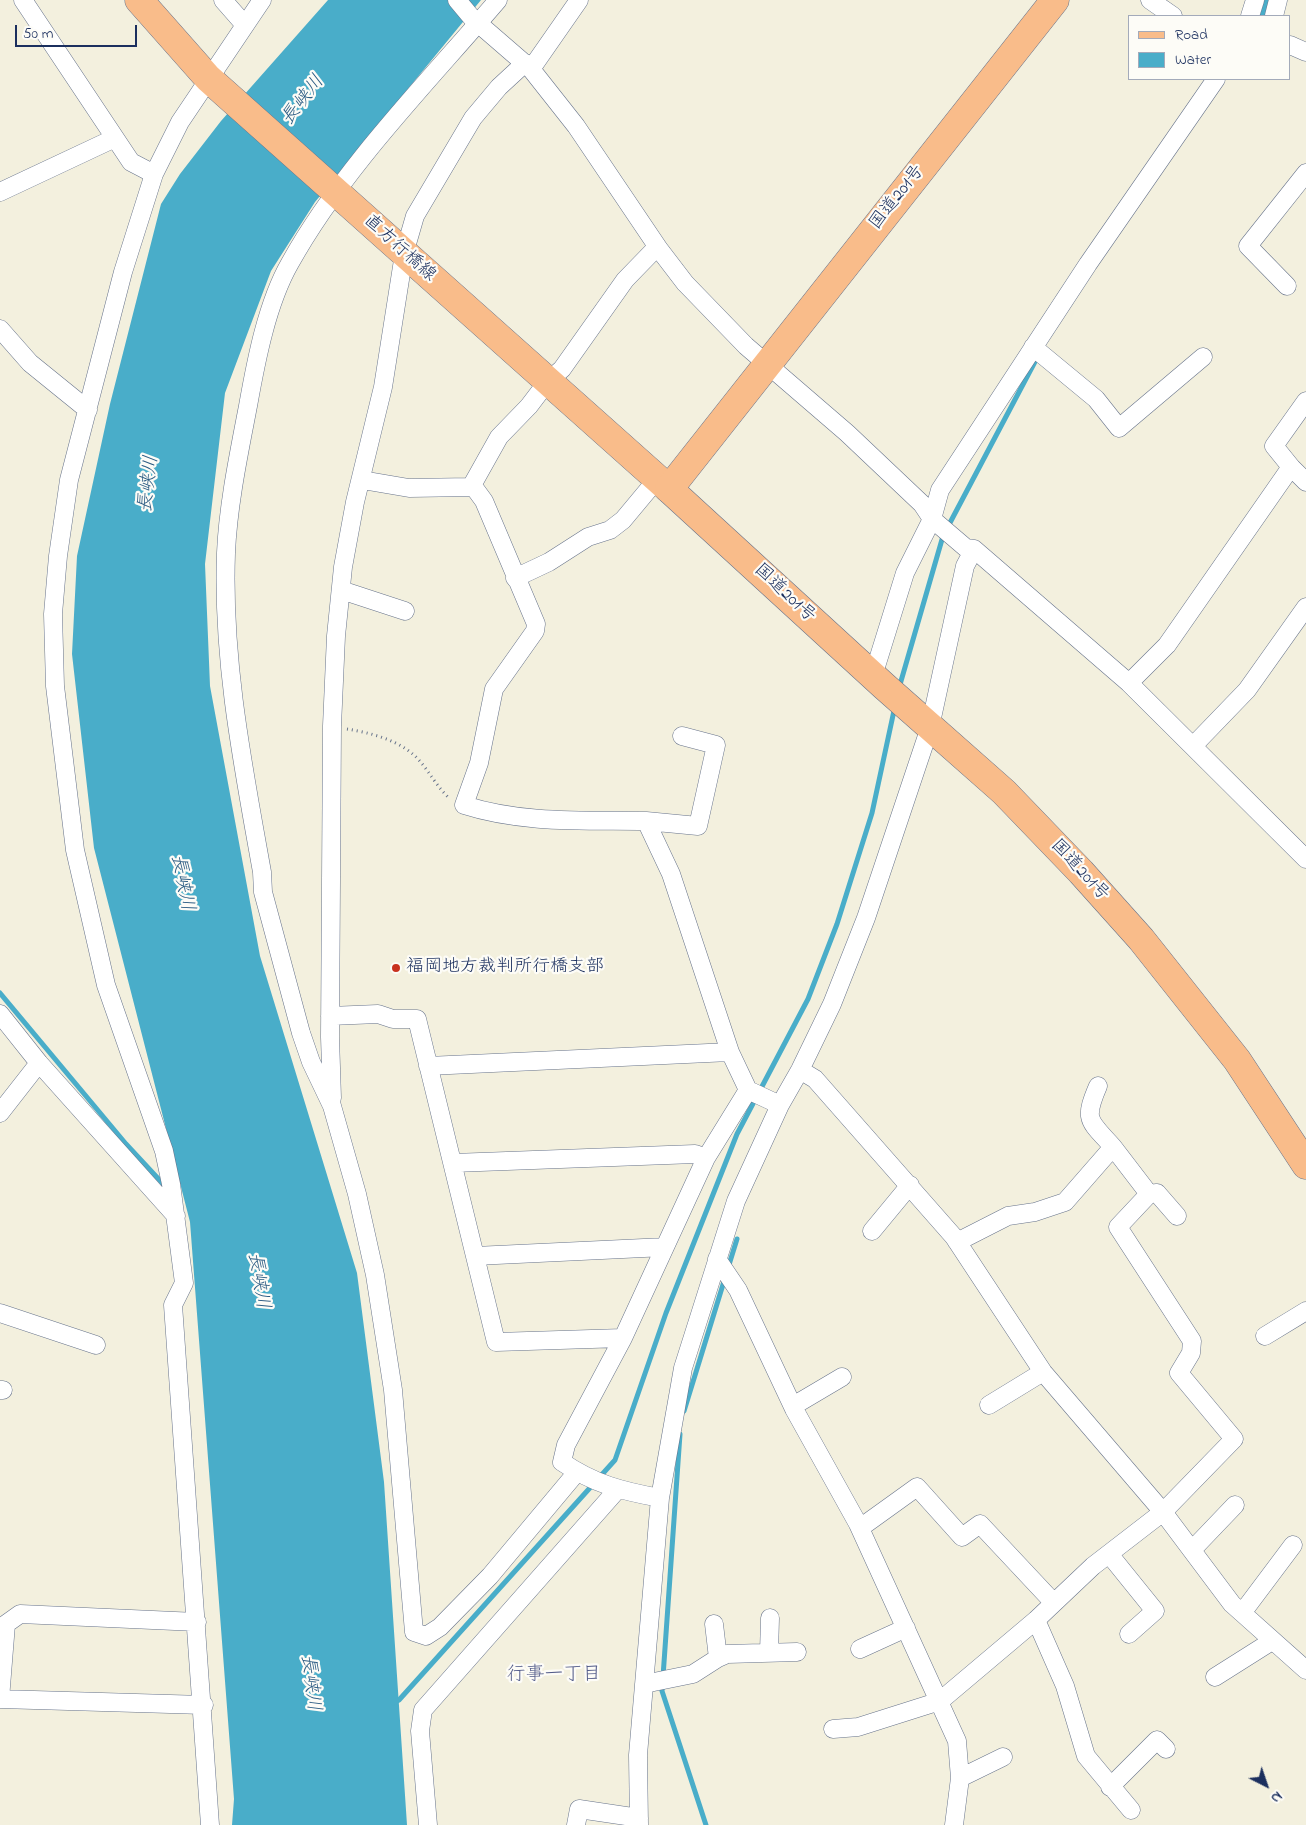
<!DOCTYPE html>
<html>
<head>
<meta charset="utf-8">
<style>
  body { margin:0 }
  #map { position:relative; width:1306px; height:1825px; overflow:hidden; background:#f3f0de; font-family:"Indie Flower",sans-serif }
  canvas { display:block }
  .legend { position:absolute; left:1128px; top:15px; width:162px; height:65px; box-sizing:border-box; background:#fdfcf7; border:1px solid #a3aaba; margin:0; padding:6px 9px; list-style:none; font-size:15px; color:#1b2f5e }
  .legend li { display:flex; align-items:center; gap:10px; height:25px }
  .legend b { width:25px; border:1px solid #a3aaba }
  .north { position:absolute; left:1241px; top:1760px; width:50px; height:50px; -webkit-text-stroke:4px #fdfcf7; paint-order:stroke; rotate:139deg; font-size:14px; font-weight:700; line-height:20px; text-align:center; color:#1b2f5e }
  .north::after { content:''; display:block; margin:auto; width:18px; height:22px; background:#1b2f5e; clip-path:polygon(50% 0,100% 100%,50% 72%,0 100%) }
  .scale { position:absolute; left:15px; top:25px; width:122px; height:22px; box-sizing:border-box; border:2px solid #1b2f5e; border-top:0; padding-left:6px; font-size:15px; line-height:18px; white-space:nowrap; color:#1b2f5e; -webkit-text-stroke:4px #fdfcf7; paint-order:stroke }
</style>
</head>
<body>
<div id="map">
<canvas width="1306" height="1825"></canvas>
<ul class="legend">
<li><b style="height:6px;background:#f9bc8a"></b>Road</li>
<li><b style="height:14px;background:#49adc9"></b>Water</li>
</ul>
<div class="north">N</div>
<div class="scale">50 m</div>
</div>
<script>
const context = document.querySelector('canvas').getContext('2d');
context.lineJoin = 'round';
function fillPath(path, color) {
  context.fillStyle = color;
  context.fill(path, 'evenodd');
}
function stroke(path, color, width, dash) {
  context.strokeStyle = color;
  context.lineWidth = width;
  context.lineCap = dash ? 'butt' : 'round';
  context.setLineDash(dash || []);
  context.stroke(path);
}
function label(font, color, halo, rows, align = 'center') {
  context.font = font + ' "Indie Flower","Klee One",sans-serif';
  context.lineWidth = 4.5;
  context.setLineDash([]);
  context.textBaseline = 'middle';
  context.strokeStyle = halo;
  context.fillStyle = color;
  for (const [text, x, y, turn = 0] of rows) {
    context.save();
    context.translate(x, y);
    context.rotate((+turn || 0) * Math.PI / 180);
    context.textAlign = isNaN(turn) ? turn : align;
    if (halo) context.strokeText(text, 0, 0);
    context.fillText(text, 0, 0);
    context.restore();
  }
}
fillPath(new Path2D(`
  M328,0h153l-166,202 -44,69 -46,122 -20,171 5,122 50,270 97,317 27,209 23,343h-175l2,-26 -44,-577 -96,-374 -22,-194 5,-98 33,-152 51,-200 19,-30 41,-53z`), '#49adc9');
stroke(new Path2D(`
  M1262,16l5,-16
  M899,688l44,-152 95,-180
  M0,993l126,151 39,42
  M728,1268l9,-29
  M684,1411l41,-133
  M680,1434l-18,257 44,134
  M393,1703l6,-3 216,-240 51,-147 71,-179 71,-135 29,-75 35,-111 23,-107`), '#49adc9', 5);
const street = new Path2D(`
  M23,0l108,162 23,12
  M223,0l21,24
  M457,0l15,18 59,51 45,57 83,123 26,34 61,63 101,87 75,71 10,15 34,29 8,1 155,134 177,176
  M498,0c-70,82 -156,169 -208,263 -23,40 -34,98 -42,143 -9,47 -20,99 -22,147 -4,108 17,213 36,319l1,20 38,141 10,29 21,44 25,88 18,81 18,115 21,242 12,4 14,-9 50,-51 87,-104
  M1150,0l23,16
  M1250,16l5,-16
  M1274,16l4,-16
  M1290,45l16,7
  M531,69l48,-69
  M0,192l115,-54
  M1287,286l-39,-40 58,-73
  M0,329l30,34 58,47
  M1033,347l63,52 23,29 84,-71
  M1291,467l-17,-21 32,-45
  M362,480l47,8 62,-1 28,-50 30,-31 19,-25 14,-12 63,-89 32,-33
  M473,486l11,15 52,123 -1,7 -41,58 -15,74 -15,42c59,19 121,15 182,16l25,53 59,178 18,38 32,15
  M515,578l34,-16 39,-25 22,-7 13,-10 35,-42
  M341,590l64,21
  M873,676l32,-103 27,-54 8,-29 148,-226 128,-185
  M1129,683l38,-38 124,-178 15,15
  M1193,746l54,-56 59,-83
  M646,821l52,5 18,-81 -34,-9
  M0,1014l39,49 137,153
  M330,1016l48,-2 15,5h24l79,323 127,-4
  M428,1066l302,-14
  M800,1070l15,9 139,158 89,135 120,140 69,92 74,66
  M332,1098l-2,-61 2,-311 4,-90 7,-69 12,-65 28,-115 21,-133 11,-38 58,-98 26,-31 26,-24
  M0,1113l39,-50
  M1113,1147l36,47 8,-1 20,23
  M453,1163l242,-9 11,4
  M872,1231l38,-46
  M957,1242l51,-26 27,-4 30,-10 48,-55c-24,-27 -30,-26 -15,-61
  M475,1256l190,-9
  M717,1259l21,31 56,119 64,115 99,217 3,37 -6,47
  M0,1313l96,32
  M1265,1336l41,-25
  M0,1390h3
  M989,1405l54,-33
  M793,1406l49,-29
  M660,1498c-38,-7 -66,-14 -98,-36l4,-17 57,-107 83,-180 42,-68
  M860,1528l57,-41 45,50 18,-13 74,79
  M1192,1550l43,-45
  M1109,1554l46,57 -26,23
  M1242,1613l51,-68
  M1036,1620l29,66 21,70 45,54
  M860,1649l46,-21
  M769,1653l1,-35
  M718,1658l9,-4 70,-2
  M1215,1677l57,-36
  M644,1684l49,-10 25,-16 -4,-34
  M0,1699l6,-75 14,-10 177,8
  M0,1699l204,6
  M833,1729l25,-2 82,-26 96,-81 57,-54 70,-54 71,-73 -55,-66 12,-20 1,-12 -74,-114 31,-33
  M960,1778l43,-21
  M1110,1787l47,-47 9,9
  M210,1825l-37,-520 11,-22 -13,-99 -7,-33 -58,-166 -31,-135 -20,-164 -2,-72 5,-58 11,-76 54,-208 31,-98 26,-52 82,-122
  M428,1825l-8,-94 3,-21 194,-220
  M576,1825l3,-16 60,9
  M639,1825l-1,-70 22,-257 23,-130 53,-167 44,-96 20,-35 32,-66 34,-86 64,-191 35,-161 9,-17`);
const primary = new Path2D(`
  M139,0l69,78 461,411`);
const highway = new Path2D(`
  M1055,0l-386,489 215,197 120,106 77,80 60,67 96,121 69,105`);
stroke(street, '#67738b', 19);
stroke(primary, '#67738b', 29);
stroke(highway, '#67738b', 29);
stroke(new Path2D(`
  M347,729c24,4 53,11 71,30 11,12 19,28 31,39`), '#67738b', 3, [1, 4]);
stroke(street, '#fff', 18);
stroke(primary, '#f9bc8a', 28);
stroke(highway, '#f9bc8a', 28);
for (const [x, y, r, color] of [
  [396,968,5,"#c8321e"]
]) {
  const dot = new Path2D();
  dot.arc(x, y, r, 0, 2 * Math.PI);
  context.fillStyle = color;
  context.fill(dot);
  stroke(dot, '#fdfcf7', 2);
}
label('18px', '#1b2f5e', '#fdfcf7', [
  ["国道201号",898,198,-52],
  ["直方行橋線",399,249,42],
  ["国道201号",784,594,43],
  ["国道201号",1079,871,47]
]);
label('18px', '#1b2f5e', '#fdfcf7', [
  ["福岡地方裁判所行橋支部",406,968]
], 'left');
label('italic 19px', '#2b5b83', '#fdfcf7', [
  ["長峡川",304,101,-52],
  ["長峡川",150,484,-83],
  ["長峡川",181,883,79],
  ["長峡川",257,1281,81],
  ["長峡川",309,1683,83]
]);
label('19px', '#525b89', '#fdfcf7', [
  ["行事一丁目",554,1676]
]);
</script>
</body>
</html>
